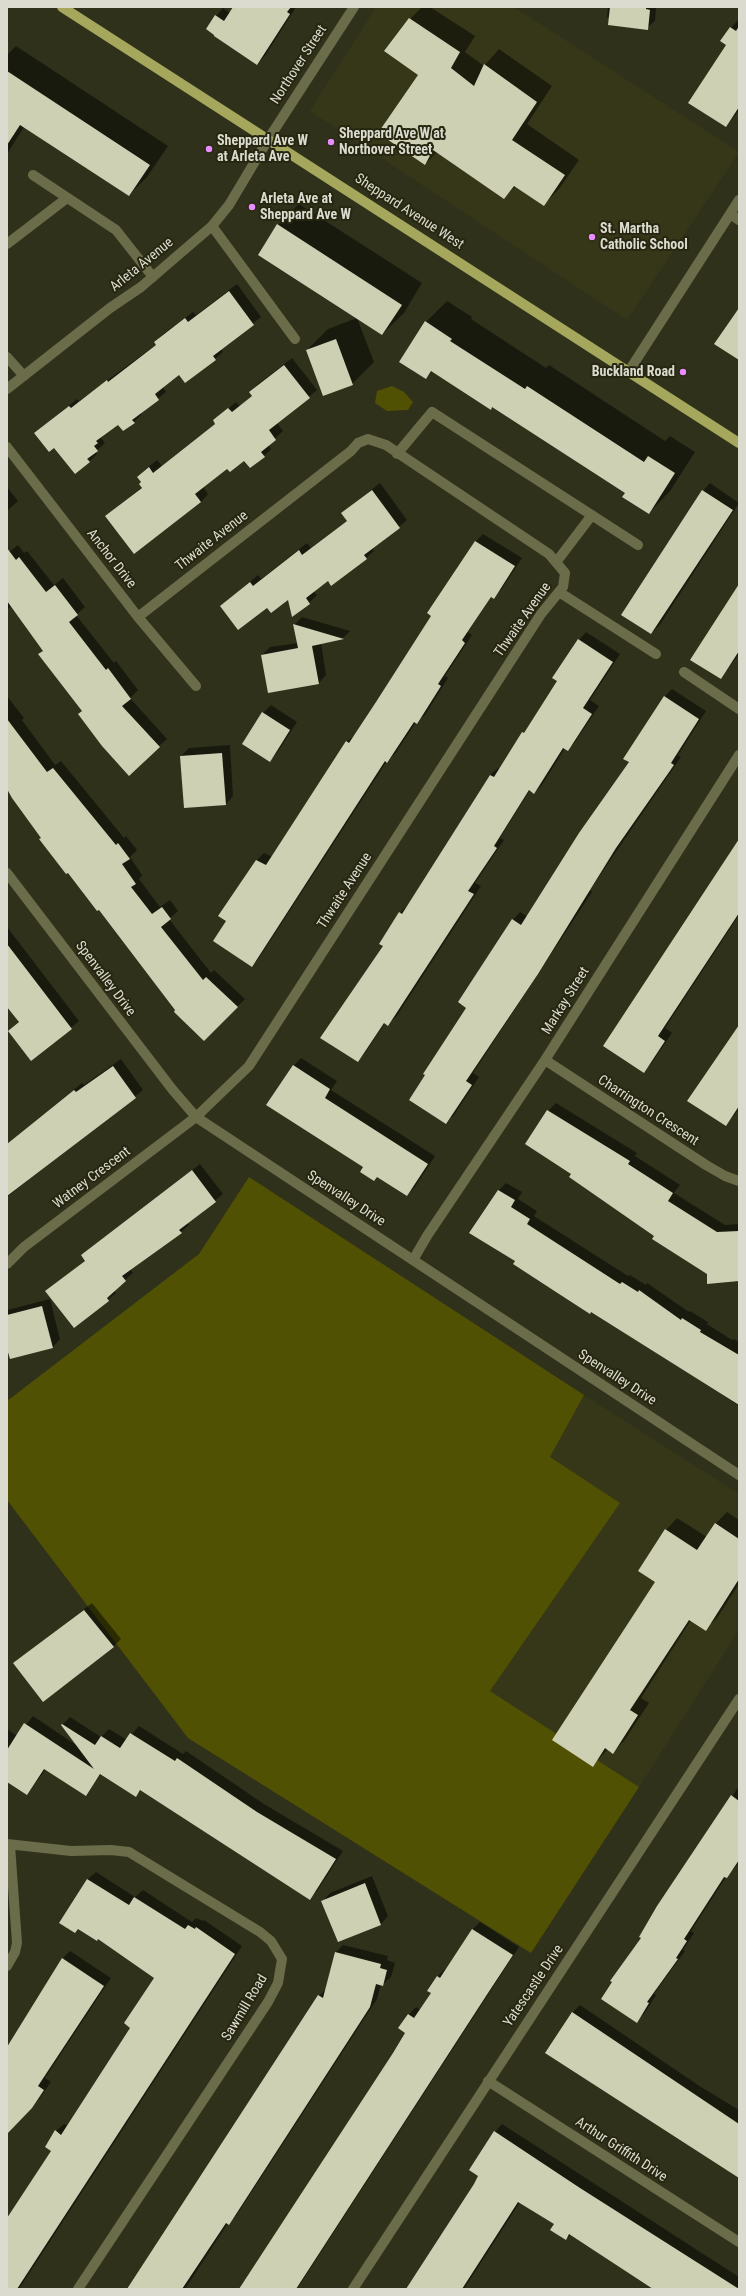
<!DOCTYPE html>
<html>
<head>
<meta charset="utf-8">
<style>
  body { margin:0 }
  #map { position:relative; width:746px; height:2296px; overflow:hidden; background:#30311b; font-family:"Roboto Condensed",sans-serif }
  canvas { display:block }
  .frame { position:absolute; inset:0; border:8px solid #dbdccf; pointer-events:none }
</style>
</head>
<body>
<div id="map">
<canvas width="746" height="2296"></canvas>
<div class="frame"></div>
</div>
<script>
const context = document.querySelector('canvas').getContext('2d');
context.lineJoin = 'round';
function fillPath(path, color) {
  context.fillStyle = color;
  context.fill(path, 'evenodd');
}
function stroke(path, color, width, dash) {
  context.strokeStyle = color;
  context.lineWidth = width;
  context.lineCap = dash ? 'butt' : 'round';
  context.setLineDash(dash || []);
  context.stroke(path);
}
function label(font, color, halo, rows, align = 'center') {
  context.font = font + ' "Roboto Condensed",sans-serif';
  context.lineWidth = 4;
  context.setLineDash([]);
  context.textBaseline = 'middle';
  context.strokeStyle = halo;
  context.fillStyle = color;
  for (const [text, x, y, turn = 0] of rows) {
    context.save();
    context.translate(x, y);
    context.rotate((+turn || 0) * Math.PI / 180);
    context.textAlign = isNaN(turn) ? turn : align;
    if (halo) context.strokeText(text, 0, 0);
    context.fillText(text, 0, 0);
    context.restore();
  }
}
fillPath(new Path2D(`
  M376,7h138l225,145 -112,168 -317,-209z
  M584,1395l155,99v136l-100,157 -149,-96 129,-188 -69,-46z`), '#363719');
fillPath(new Path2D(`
  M392,386l12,6 9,10 -5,8 -21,1 -12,-8 2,-12z
  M249,1177l335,218 -34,62 70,46 -130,188 149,96 -108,166 -343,-215 -181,-238v-99l192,-147z`), '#515103');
fillPath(new Path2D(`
  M234,7h62l-31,49 -8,8 -41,-48 7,-8 7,5z
  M422,7h8l45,29 -10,16 19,14 15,-17 53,37 -25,38 52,36 -20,29 -15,15 -28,-18 -13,12 -66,-46 -12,12 -6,-89 -9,-56z
  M608,7h48l-1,14 -8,7 -40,-11z
  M738,20l1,90 -13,16 1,-81 4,-17z
  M16,46l152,100 -21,31 -18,18 -105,-68 -17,27v-99z
  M299,204l123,79 -18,30 -22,21 -104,-109z
  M237,284l24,33 -40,32 2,3 -8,7 -36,15 -17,12 4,6 -26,21 2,1 -8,8 -11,8 -5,-7 -14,11 -3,4 4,5 -10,9 2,2 -7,7 -5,-7 -31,-8 -19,-13 42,-34 2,2 78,-57 -2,-2 8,-8 30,-22 3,3z
  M447,301l25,16 -1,2 75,49 3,-3 116,76 5,-5 25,16 -25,39 -21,22 -23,-21 -133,-86 -61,-35 -6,7v-56z
  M357,318l17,44 -22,22 -45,-34 21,-21z
  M292,358l25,32 -40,33 6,8 -15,14 3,4 -7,7 -20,4 -16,8 -25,19 5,7 -7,8 -95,14 36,-29v-5l-4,-5 8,-8 11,-9 5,6 54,-43 -1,-3 21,-18 4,4 13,-11 -3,-3 8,-8z
  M380,483l27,37 -35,28 2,3 -8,7 -38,22 -15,11 4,4 -8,8 -20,-5 -22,8h-46l37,-31 3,4 46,-36 4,5 37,-28 -6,-7z
  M710,483l29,20 -80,123 -8,7 52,-142z
  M7,487l11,14 -11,10z
  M483,534l39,24 -21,32 -9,6 -24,36 4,3 -27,41 3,2 -23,37 -9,7 -21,32 -8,7 -128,197 -7,8 -25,-45 29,-60 8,-8 8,4 74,-115 9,-7 78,-119 -4,-3 47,-72z
  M18,545l6,8 3,-2 27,34 9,-7 22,29 -9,8 38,48 2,-2 22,29 -8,8 37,41 -8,7 -76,-36 -39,-60 -32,-44 -5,3v-55z
  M739,586v68l-18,24z
  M302,617l48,14 -7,7 -22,5 5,32 -7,8 -57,-28 8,-8 28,-4 -4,-18z
  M586,632l34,22 -30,46 9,6 -24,36 -8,8 -2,-2 -23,37 -8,8 -4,-3 -30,48 4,2 -29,43 6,3 -85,131 -8,7 -3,-1 -20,30 -7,8 26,-115 -3,-3 19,-30 8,-8 82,-130 8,-7 2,1 29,-42 29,-46 21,-41z
  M672,689l34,22 -28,44 3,2 -57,83 -34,50 2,2 -119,181 6,4 -25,38 -8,8 21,-116 46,-87 7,-8 8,5 102,-155 34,-65z
  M7,696l17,22 -2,2 33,45 6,-4 63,77 2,-2 11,14 -7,7 12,18 -3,4 21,28 10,-7 8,11 -9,8 42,54 3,-3 31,29 -41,41 -27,-30 -170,-221z
  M271,705l26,17 -20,31 -8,8 -6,-48z
  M230,745l3,51 -7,8 -45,-48 8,-8z
  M739,842v73l-74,113 7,5 -21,31 -8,7 -39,-26z
  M7,927l72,94 -48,39 -22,-29 10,-10 -12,-16z
  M739,1027v82l-13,16z
  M301,1058l36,23 -6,9 104,66 -20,31 -8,8 -140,-90 27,-40z
  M121,1059l22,31 -136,107v-53l75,-61 2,2z
  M556,1103l81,50 -2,3 45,29 -6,8 51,32 14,-1v56l-31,3v-10l-135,-100 -25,-62z
  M200,1164l23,30 -36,28 2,3 -8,7 -51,37 3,4 -19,17 2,3 -42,34 -28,-36 40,-31 -4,-5 8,-7z
  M506,1183l16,9 -4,7 19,12 -3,5 94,60 2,-1 16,10 1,-2 42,29 1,-1 18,11 -1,2 25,16 2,-1 5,3v64l-222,-146 -46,-27 28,-43z
  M50,1299l10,40 -7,8 -46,-2v-35z
  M727,1512l12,8v64l-22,34 -12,11 -14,-9 -50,78 8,5 -25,38 -11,11 -5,-3 -15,16 63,-183 10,-52 11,-12 30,19 8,-13z
  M92,1603l29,36 -8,8 -98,16z
  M33,1716l43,29 -14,-20 8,-8 31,20 8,-8 18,11 12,-14 44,28 3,-3 78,53 79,47 -26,40 -8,8 -168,-109 -6,5 -34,-21 -16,21 -39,-26 -19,25 -20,-13v-52l10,7z
  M739,1786v77l-13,14 -35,54 3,2 -11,17 2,1 -31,43 2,1 -12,19 -8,8 6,-84 16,-32z
  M96,1872l39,25 8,-7 49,32 4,-4 7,3 1,-1 38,26 -223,343h-12v-68l45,-71 4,-19 8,-7 4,2 64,-99 24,-50 -57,-39 -20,-10 -19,-5 28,-44z
  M372,1876l16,40 -7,8 -42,17 -16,-40 7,-8z
  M480,1922l39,25 -222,342h-57l167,-256 1,-18 8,-8 5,3 11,-17 5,-16 8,-8 1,1 26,-40z
  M343,1945l45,11 -1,4 8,3 -4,14 -8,7h-2l-4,15 -141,217 -8,7 -43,66h-56l190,-293 7,-7 10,-37z
  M70,1951l41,27 -66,100 6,4 -12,17 -32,34v-85l55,-89z
  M580,2005l121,82 38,23v68l-167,-165z
  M502,2124l237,153v12h-84l-84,-55 -5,5 -11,-15 -35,-22 -56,87h-57l68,-104 20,-53z`), '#0007');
fillPath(new Path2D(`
  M233,7h58l-4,5 3,2 -33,51 -43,-29v-1l-8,-6 9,-14 9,6z
  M610,7h36v2l4,1 -2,20 -40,-5z
  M409,18l51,34 -9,16 23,18 10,-22 53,38 -25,38 53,35 -21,31 -30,-20 -10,13 -71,-49 -8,15 -47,-32 40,-58 -34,-24z
  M739,26v81l-13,20 -38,-24 38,-58 -6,-4 10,-14 6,4z
  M7,71l143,94 -21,31 -109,-71 -13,20z
  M277,224l125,81 -20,30 -124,-80z
  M229,291l25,34 -41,31 3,4 -31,23 -6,-8 -24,19 4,6 -27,20 3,3 -12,8 -5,-6 -22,16 2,2 -4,3 4,5 -11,8 3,3 -15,12 -21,-26 -5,4 -15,-19 35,-27 2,2 36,-28 1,2 48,-37 -2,-3 31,-24 3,4z
  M739,308v52l-25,-16z
  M425,321l27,18 -2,2 75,48 2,-3 117,76 4,-6 27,17 -26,41 -27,-17 3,-4 -133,-86 -1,3 -60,-39 -5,8 -27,-17z
  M336,339l17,46 -30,11 -17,-46z
  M284,365l26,33 -41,32 7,10 -15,12 4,5 -15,11 -6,-7 -14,11 -3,-3 -32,25 6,8 -67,52 -29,-38 37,-28 -3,-4 2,-2 -4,-5 12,-10 4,6 62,-49 -2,-4 15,-12 4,4 20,-16 -3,-4z
  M372,490l28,38 -36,27 3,4 -36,27 -3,-5 -22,17 4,6 -18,13 -4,-17 -17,13 -4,-5 -29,22 -18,-24 30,-24 3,4 46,-36 3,5 45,-34 -6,-8z
  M702,490l31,20 -82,124 -30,-19z
  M475,541l40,25 -21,33 -3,-2 -29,43 3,3 -27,41 3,2 -24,38 -3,-2 -27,41 -2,-2 -133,206 -39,-26 13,-20 -8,-5 38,-56 10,5 80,-124 3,2 27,-41 55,-86 -4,-3z
  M7,548l9,12 3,-3 27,35 9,-7 23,30 -9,7 37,48 2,-2 23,31 -9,7 38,41 -31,29 -27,-30 -24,-32 4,-3 -44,-57 5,-3 -36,-50z
  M739,584v67l-18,28 -31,-19z
  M293,624l51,15 -32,7 7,38 -51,9 -7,-38 37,-7z
  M578,639l35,23 -30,46 9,6 -24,37 -5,-3 -29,46 -5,-4 -35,56 3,2 -29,43 6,3 -86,132 -4,-3 -26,39 -38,-24 63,-92 -4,-2 20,-32 3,2 88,-139 4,2 28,-45 2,1 33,-52 -5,-3z
  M664,696l35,23 -28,44 3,2 -58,83 -78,126 -72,107 6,4 -26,39 -37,-24 16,-25 -2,-1 43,-66 -8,-6 54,-83 9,6 58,-92 50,-71 -6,-3z
  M262,712l28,18 -20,32 -28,-18z
  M7,719l40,53 6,-4 63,77 2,-2 12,16 -8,5 14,20 -5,3 21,27 10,-7 9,12 -10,8 42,53 3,-3 32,30 -34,34 -30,-29 1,-2 -76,-100 -2,1 -29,-38 -2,1 -27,-35 2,-1 -29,-40 -5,-9z
  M222,753l4,52 -42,3 -4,-52z
  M739,839v74l-81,123 7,5 -21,32 -41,-27z
  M7,944l65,85 -41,32 -23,-30 11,-9 -12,-15z
  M739,1025v81l-13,20 -39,-25z
  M293,1065l37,24 -5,9 103,66 -21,32 -30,-19 -3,4 -14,-9 3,-5 -97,-62z
  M113,1066l23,32 -129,98v-52l67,-54 2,2z
  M547,1110l83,51 -2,3 45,29 -5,8 49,31 22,-1v50l-32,3v-10l-55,-35 2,-3 -85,-59 2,-3 -46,-30z
  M192,1170l24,32 -37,28 3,3 -60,43 4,5 -19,17 2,3 -35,27 -29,-37 40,-30 -4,-6z
  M498,1190l17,10 -4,7 19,12 -3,5 93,60 2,-2 16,10 1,-2 42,30 1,-2 19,12 -1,2 39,23v50l-148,-93 -1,2 -34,-22 -43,-28 2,-3 -46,-28z
  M42,1306l11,42 -43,11 -3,-10v-34z
  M715,1523l24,16v40l-33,52 -17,-11 -59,90 8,5 -25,39 -8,-6 -12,19 -41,-27 103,-158 -17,-11 27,-42 32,21z
  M84,1610l30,37 -71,55 -30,-39z
  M24,1723l70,46 -33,-44 1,-1 33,21 6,-9 19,12 10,-15 45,28 2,-3 80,54 79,47 -26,41 -170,-110 -4,7 -36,-23 -14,22 -42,-27 -17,26 -20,-13v-32z
  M731,1795l8,6v59l-12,18 -3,-1 -40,62 3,2 -11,17 2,1 -31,43 2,1 -12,20 -36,-24 11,-17 -2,-1 31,-43 -2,-1 18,-31z
  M87,1879l42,26 5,-8 51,32 3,-4 7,4 1,-2 39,27 -218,335h-10v-71l44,-67 -6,-4 10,-17 6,5 69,-107 -6,-5 30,-45 -56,-39 -1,2 -19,-12 -3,4 -16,-10z
  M365,1883l16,42 -43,17 -17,-41z
  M472,1929l41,26 -25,38 -192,296h-57l154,-236 12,-20 -7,-5 10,-14 6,4 17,-25 -4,-2 10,-15 3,2z
  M335,1952l46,12 -1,4 7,2 -4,16 -7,-2 -6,23 -141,218 -3,-2 -44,66h-55l191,-294 5,3z
  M62,1958l42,28 -66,100 6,4 -12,18 -25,26v-87z
  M572,2012l167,112v54l-194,-125z
  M494,2131l86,57 159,101h-86l-84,-55 -3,6 -16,-10 4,-6 -36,-22 -56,87h-56l68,-105 4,-8 -9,-6z`), '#ced0b4');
stroke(new Path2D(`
  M33,175l83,55 37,47
  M730,214l9,6
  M212,226l83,113
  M7,244l60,-46
  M7,357l17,19
  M629,371l110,-171
  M7,389l103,-81 31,-21 71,-61 17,-21 40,-67 85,-131
  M7,447l131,170 58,69
  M397,454l35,-42 206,133
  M557,561l35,-46
  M559,592l97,62
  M684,672l55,37
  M7,873l165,216 24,28 543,358
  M545,1060l161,105 19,11 14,5
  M413,1260l14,-24 118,-176 194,-305
  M7,1264l17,-17 172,-130 53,-51 292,-452 22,-27 2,-14 -16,-19 -163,-109 -18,-6 -10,4 -7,8 -213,166
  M7,1844l64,7 40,-1 18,2 131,80 11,9 11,18 -4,24 -10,19 -190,287
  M7,1966l8,-14 2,-9 -7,-98
  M488,2081l251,161
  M353,2289l386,-590`), '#6b6c49', 10);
stroke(new Path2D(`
  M62,7l677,436`), '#a5a75d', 10);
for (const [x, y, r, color] of [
  [331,142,4,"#e98dfe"],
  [209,149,4,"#e98dfe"],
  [252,207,4,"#e98dfe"],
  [592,237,4,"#e98dfe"],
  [683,372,4,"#e98dfe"]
]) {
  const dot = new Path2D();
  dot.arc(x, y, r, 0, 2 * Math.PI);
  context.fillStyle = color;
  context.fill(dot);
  stroke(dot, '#272711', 1.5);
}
label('14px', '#dbdccf', '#272711', [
  ["Northover Street",299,65,-57],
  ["Sheppard Avenue West",409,212,33],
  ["Arleta Avenue",142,265,-39],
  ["Thwaite Avenue",212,541,-38],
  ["Anchor Drive",111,559,52],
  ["Thwaite Avenue",523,620,-55],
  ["Thwaite Avenue",345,891,-57],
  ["Spenvalley Drive",105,979,53],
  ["Markay Street",566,1001,-58],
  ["Charrington Crescent",648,1111,33],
  ["Watney Crescent",92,1178,-37],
  ["Spenvalley Drive",346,1199,33],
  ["Spenvalley Drive",617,1378,33],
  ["Yatescastle Drive",534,1986,-56],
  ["Sawmill Road",245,2008,-59],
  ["Arthur Griffith Drive",621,2150,33]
]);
label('bold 14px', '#dbdccf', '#272711', [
  ["Sheppard Ave W at",339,134],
  ["Northover Street",339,150],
  ["Sheppard Ave W",217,141],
  ["at Arleta Ave",217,157],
  ["Arleta Ave at",260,199],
  ["Sheppard Ave W",260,215],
  ["St. Martha",600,229],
  ["Catholic School",600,245],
  ["Buckland Road",675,372,"right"]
], 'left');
</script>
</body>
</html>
